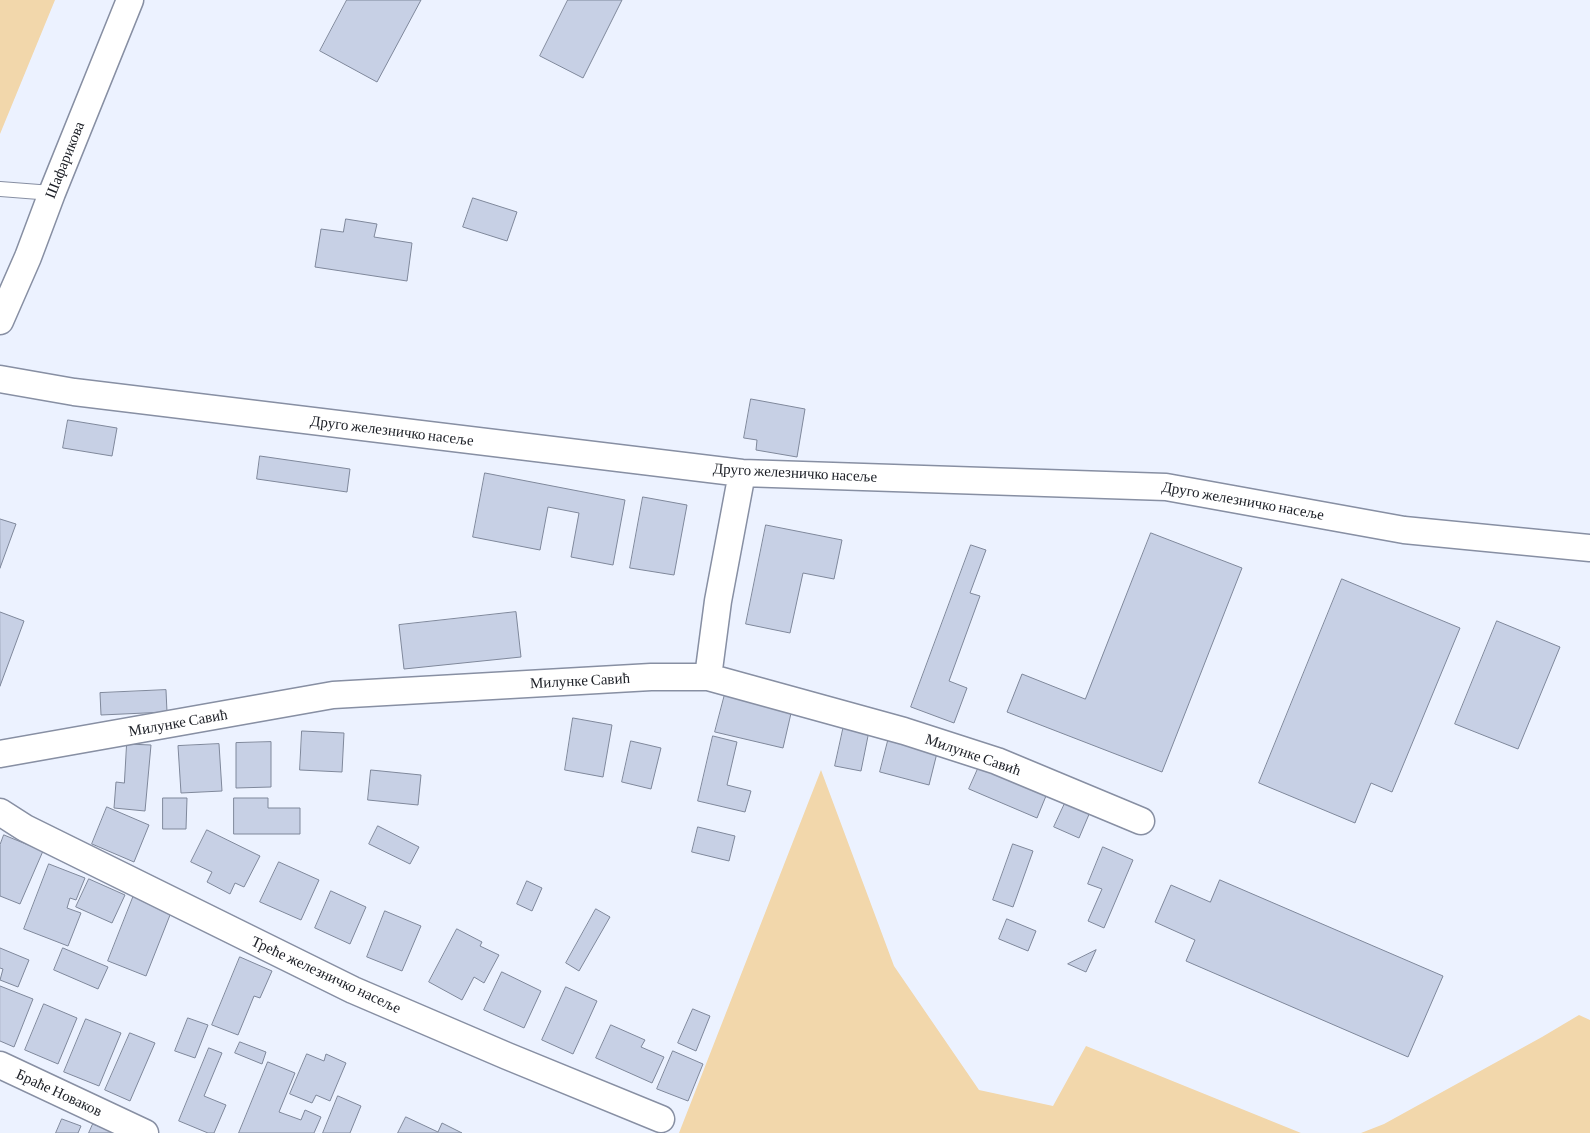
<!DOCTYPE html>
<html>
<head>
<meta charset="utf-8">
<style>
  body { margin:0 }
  canvas { display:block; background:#ecf2ff }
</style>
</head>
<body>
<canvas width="1590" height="1133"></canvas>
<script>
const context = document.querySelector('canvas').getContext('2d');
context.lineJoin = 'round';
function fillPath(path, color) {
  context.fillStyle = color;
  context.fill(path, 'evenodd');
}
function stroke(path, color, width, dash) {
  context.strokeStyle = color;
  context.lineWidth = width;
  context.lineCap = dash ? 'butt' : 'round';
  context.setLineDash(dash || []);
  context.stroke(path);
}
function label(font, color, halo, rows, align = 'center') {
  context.font = font + ' "Crimson Pro",serif';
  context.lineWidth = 4;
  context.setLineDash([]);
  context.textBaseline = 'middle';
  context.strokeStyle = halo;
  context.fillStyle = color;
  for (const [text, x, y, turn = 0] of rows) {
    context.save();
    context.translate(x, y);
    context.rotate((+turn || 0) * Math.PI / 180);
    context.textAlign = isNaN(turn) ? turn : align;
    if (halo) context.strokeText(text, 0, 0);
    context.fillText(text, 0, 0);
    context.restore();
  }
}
fillPath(new Path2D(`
  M0,0h55l-55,134z
  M821,770l73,196 85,124 74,16 33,-60 215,87h-622z
  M1579,1015l11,5v113h-229l23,-9 158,-87z`), '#f2d7ab');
const building = new Path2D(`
  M347,0h74l-44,82 -57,-31z
  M568,0h54l-39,78 -43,-22z
  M473,198l44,14 -10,29 -44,-14z
  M346,219l31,5 -3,13 38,6 -5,38 -92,-14 6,-38 22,3z
  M751,399l54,10 -8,48 -41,-7 1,-10 -13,-2z
  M68,420l49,8 -5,28 -49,-8z
  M260,456l90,13 -3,23 -90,-13z
  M485,473l140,27 -12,65 -42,-8 8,-44 -31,-6 -8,43 -67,-13z
  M643,497l44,8 -13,70 -44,-7z
  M0,519l16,5 -16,44z
  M766,525l76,15 -8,39 -31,-6 -13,60 -44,-9z
  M1151,533l91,35 -80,204 -155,-60 15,-38 63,25z
  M971,545l15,5 -16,43 10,3 -31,85 18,7 -13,35 -43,-16z
  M1342,579l118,49 -68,164 -21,-9 -16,40 -96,-40z
  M0,612l24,9 -24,65z
  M516,612l5,45 -117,12 -5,-44z
  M1497,621l63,26 -42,102 -63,-25z
  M166,690l1,22 -66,3 -1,-22z
  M725,694l67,15 -9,39 -68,-16z
  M573,718l39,7 -9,52 -38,-7z
  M844,725l25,6 -8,40 -26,-5z
  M302,731l42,2 -2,39 -42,-2z
  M713,736l24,6 -10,43 24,6 -6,21 -47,-11z
  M889,737l49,12 -9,36 -49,-13z
  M631,741l30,7 -10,41 -29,-7z
  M271,742v45l-35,1v-45z
  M127,744l24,1 -6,66 -31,-3 2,-26 8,1z
  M219,744l3,47 -41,2 -3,-47z
  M981,762l67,29 -11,27 -68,-29z
  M371,770l50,5 -3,30 -50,-5z
  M163,798h24l-1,31h-23z
  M234,798h34v10h32v26h-66z
  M1066,801l24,11 -11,26 -25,-11z
  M107,807l42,18 -15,37 -42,-18z
  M378,826l41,21 -9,17 -41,-20z
  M698,827l37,9 -6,25 -37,-9z
  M207,830l53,26 -16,31 -9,-4 -5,11 -23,-12 5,-10 -21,-10z
  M4,835l39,16 -23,53 -20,-8v-51z
  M1013,844l20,7 -20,56 -20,-7z
  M1103,847l30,13 -29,68 -16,-7 14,-32 -14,-5z
  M279,862l40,18 -18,40 -41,-18z
  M49,864l36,14 -9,22 -6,-2 -3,10 14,5 -13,33 -44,-17z
  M89,879l36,16 -13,28 -36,-16z
  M1220,880l223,96 -35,81 -222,-96 9,-21 -40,-18 16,-37 39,17z
  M527,881l15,7 -10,23 -15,-7z
  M331,891l35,16 -16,37 -35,-16z
  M134,895l38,15 -26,66 -38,-15z
  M596,909l14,8 -31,54 -13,-8z
  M385,911l36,15 -19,45 -35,-14z
  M1007,919l29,12 -8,20 -29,-12z
  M457,929l25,13 -2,4 19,9 -15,28 -10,-6 -12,23 -33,-18z
  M0,948l29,12 -11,27 -18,-7 3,-11 -3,-1z
  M63,948l45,19 -10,22 -44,-19z
  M1096,950l-10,22 -18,-8z
  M240,957l32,14 -12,27 -6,-2 -16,39 -26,-10z
  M502,972l39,19 -17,37 -40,-18z
  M0,986l33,13 -19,48 -14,-6z
  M566,987l31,14 -24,53 -31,-14z
  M44,1004l33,14 -19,46 -33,-14z
  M693,1009l17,7 -14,35 -18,-8z
  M188,1018l20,7 -13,33 -20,-7z
  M86,1019l35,14 -22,53 -35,-14z
  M611,1025l34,15 -4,7 23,10 -12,26 -56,-25z
  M130,1033l25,10 -25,58 -25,-11z
  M240,1042l26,10 -4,12 -27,-11z
  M209,1048l13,5 -18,43 22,9 -12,28h-6l-29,-12z
  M673,1051l30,13 -15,37 -31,-12z
  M307,1054l17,7 2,-7 20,9 -16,38 -14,-6 -4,8 -22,-9z
  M268,1062l27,11 -16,39 22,8 4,-10 16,7 -7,16h-75z
  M338,1096l23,10 -11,27h-27z
  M406,1117l32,15 4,-9 20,10h-64z
  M62,1119l19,7 -3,7h-22z
  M93,1124l22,9h-26z`);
fillPath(building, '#c7d0e5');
stroke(building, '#7f889b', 1);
const lane = new Path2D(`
  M0,189l52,4`);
const street = new Path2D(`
  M0,321l28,-64 24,-64 78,-193
  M0,379l74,13 668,81 424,14 238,43 186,18
  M708,677l10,-76 24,-128
  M0,754l333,-59 318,-18h57l196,54 93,30 144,60
  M0,812l25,16 328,162 154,66 154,63
  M0,1065l145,68`);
stroke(lane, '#878fa3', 16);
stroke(street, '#878fa3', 29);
stroke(lane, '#fff', 14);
stroke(street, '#fff', 26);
label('15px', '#1b1e25', '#fff', [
  ["Шафарикова",65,160,-68],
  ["Друго железничко насеље",392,431,7],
  ["Друго железничко насеље",795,473,3],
  ["Друго железничко насеље",1243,501,10],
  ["Милунке Савић",580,681,-3],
  ["Милунке Савић",178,723,-10],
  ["Милунке Савић",973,755,19],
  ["Треће железничко насеље",326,975,25],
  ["Браће Новаков",59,1093,25]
]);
</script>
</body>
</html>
